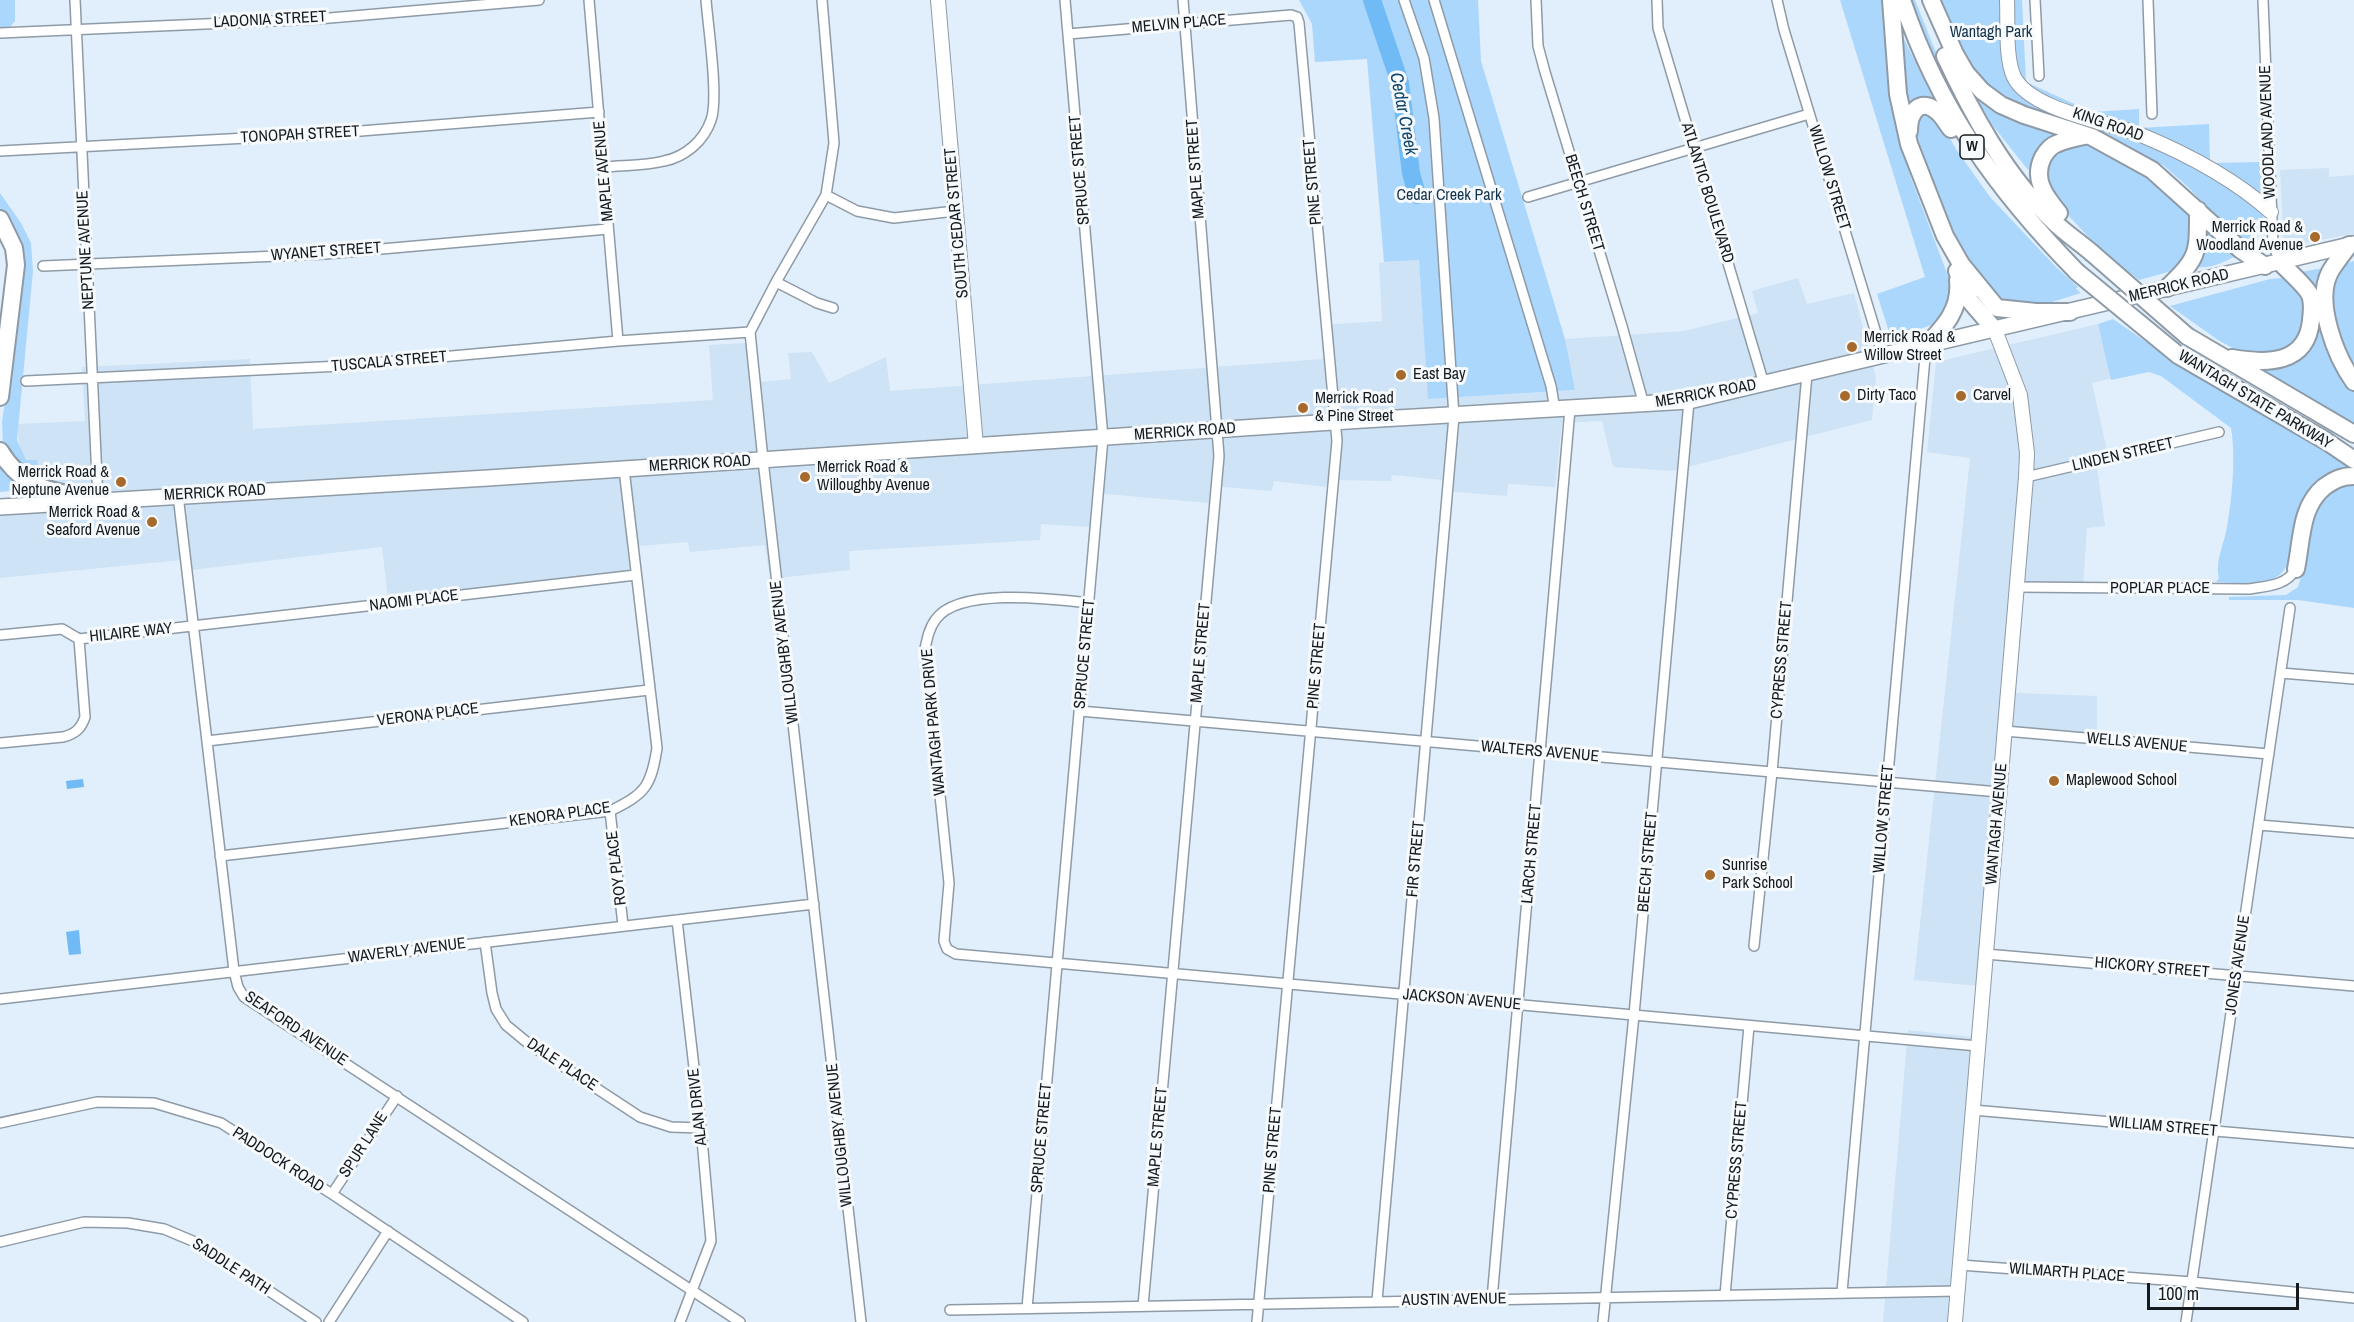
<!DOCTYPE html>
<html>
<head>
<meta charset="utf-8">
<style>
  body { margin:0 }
  #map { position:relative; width:2354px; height:1322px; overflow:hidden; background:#e0effb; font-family:"Archivo Narrow",sans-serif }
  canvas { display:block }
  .scale { position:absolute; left:2147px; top:1283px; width:152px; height:27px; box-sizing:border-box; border:3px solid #151a1e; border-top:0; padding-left:8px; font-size:18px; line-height:21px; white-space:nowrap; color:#151a1e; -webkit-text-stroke:4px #f7fafd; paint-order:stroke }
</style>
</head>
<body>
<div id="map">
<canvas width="2354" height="1322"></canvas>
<div class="scale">100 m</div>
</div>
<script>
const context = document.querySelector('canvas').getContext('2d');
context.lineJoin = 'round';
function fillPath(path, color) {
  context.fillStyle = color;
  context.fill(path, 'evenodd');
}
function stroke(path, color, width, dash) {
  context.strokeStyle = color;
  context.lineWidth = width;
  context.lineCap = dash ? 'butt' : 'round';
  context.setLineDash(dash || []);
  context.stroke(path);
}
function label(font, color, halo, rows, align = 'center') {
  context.font = font + ' "Archivo Narrow",sans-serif';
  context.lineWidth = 6;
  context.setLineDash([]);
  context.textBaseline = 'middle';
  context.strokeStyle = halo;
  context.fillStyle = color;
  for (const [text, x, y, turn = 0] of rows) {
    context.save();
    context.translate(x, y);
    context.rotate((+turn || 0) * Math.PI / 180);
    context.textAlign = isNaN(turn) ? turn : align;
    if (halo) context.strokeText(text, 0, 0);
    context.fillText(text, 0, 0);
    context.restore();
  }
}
fillPath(new Path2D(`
  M2329,168v9l25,-2v71l-3,-12 -67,13 -4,-77z
  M1419,259l10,140 145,-9 -9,-51 119,-8 74,-18 -6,-22 46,-13 9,26 47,-11 22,85 -4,42 -200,51 -59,-4 -11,-46 -40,2 -7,64 -47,-3 -1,12 -65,-5v-11l-50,-5 -1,6 -63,-1 -2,7 -52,-6 -2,10 -61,-5 -2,17 -114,-10 -4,34 -50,-3 -1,16 -191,11 1,19 -80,9 -5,-34 -75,7 -2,-10 -61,5 3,26 -242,26 -6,-52 -199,24 -2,-11 -181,18v-77l24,-2 -7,-75 68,-3 -3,-54 168,-8 3,70 460,-29 -4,-55 38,-2 3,40 41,-4 -3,-26 24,-1 17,31 57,-26 4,34 433,-32 -2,-34 61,-4 -3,-58z
  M2098,324l15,54 -21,5 16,72 -12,4 9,67 -18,2 -4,58h-58l-9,107 81,3v37l-84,-6 -23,260 -76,-7 56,-522 -43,-6 9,-90z
  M1908,1030l65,7 -26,285h-64z`), '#cee3f5');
fillPath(new Path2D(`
  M0,0h15v21l-5,6 -10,1z
  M1299,0h179l3,61 84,278 10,51 -147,9 -9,-139 -35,2 -17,-203 -52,3 -3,-38z
  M1840,0h44l7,58 -1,46 21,74 42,111 -5,20 -13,15 -44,14 -14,-44 48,-17z
  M1910,0h5l36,90 -3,1 -14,-29z
  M1937,0h85l4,82 66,30 47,-3v19l70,-4 1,39 51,-1 3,70 -10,-3v10l-9,8 -57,-60 -25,-22 -54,-28 -70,-21 -48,-23 -25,-26z
  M1904,39l28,57 -1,2 -26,6 -2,-19z
  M1966,80l102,54 -40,36 -42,-53z
  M1925,111l13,7 18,31 34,48 66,70 22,20 -2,2 5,4 -45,14 -37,-4 -20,-17 -33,-65 -29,-73 -3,-28z
  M2075,145l15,1 27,9 32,20 38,34 8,19 -2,23 -14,18 -40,11 -9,-7h-3l-32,-29 -45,-48c-6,-13 -8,-37 6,-45 5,-3 13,-5 19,-6z
  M0,193l21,30 10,20 2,28 -16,169 9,20h11l4,18 -16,-4 -22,-30 -1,-22 19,-138 -10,-54 -11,-19z
  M2204,225l32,31c-12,6 -26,13 -40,11z
  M2354,261v114c-14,-21 -32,-82 -17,-105 4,-5 11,-7 17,-9z
  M2329,267l-5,12 30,111v37l-99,-60 59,-30 -13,-65z
  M2281,278l11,3 11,10 2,43 -20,22 -36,1 -31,-17 -48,-34 100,-27z
  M2113,319l68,47 173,101v6l-18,2 -44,79c-13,39 -42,29 -76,28l3,-4c-4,-18 5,-33 8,-51 5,-28 9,-71 4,-99l-70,-52 -12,-4 -38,8 -13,-56z
  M0,462l3,7 17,21 -20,2z
  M2354,481v127l-56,-8h-69v-3l57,-2 12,-8 6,-20 3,-37 19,-39z`), '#acd7fc');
fillPath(new Path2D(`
  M83,779l1,8 -17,2 -1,-8z
  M79,930l2,24 -12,1 -3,-23z`), '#70baf5');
stroke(new Path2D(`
  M1372,0l28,83 11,90 6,22`), '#70baf5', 18);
const street = new Path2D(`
  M75,0l23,500
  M589,0l29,341
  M822,0l12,143 -8,52 -50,87 -26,50 13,128 98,862
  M1434,0l117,386 4,24
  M1536,0l2,46 7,26 77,254 22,79
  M1657,0l1,28 106,356
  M1777,0l7,30 99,326
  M2035,0l4,76
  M2148,0l4,114
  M2263,0l10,244 7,18
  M0,33l318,-14 221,-19
  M1068,34l223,-19 6,2 2,6 38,418 -80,881
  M0,151l323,-17 276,-22
  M604,167c19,-2 41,-1 60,-6 21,-4 40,-20 47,-41 8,-21 -3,-94 -5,-120
  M826,195l31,16 37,7 61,-7
  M1528,197l281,-83
  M43,266l282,-12 283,-25
  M776,282l41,21 16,5
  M26,381l315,-15 277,-25 132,-9
  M2026,477l193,-45
  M178,495l56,476 4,16 6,10 496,325
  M2017,587l232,2c18,-3 37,-3 47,-20
  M1089,603c-36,-4 -129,-16 -153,16 -7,9 -9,20 -11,30l24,234 -5,58 3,8 9,5 1022,92
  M0,635l62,-6 17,10 557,-64
  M2281,673l73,6
  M1080,711l919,81
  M2005,731l264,23
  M207,741l442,-51
  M0,743l63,-6c12,-3 18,-8 22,-20l-6,-78
  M610,811l13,114
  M2259,825l95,8
  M220,856l390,-45c35,-17 41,-24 47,-63l-33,-279
  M677,920l24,208 10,113 -31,81
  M485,942l7,51 4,16 10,16 23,19 111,73 31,10 30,1
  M1754,946l18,-174 35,-398
  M1986,954l368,32
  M0,999l814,-95
  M1973,1110l381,33
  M0,1123l97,-21 57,1 67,20 111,71 191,128
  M332,1194l65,-98
  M0,1242l84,-20 44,1 36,6 31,13 121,80
  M1960,1265l232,17 162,16
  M1842,1292l84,-946
  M1725,1295l24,-269
  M1492,1299l78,-890
  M1377,1301l77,-885 -20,-298 -10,-60 -20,-58
  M1143,1306l76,-850 -36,-456
  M1027,1308l76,-870 -38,-438
  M950,1310l1008,-19
  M329,1322l59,-91
  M1603,1322l31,-307 55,-614
  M2186,1322l104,-714`);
const secondary = new Path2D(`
  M938,0l38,446
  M2007,0c1,21 -2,58 7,77 16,33 94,45 127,58 46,19 92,43 130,77
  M1955,1322l71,-845 1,-24 -7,-58 -25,-65`);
const primary = new Path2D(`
  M0,507l488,-29 875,-58 326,-19 665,-157`);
const highway = new Path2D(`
  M1891,0l7,94 11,50 36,92 16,28 36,44 39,4h34
  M1902,0c37,110 95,190 175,272
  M1931,0l24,54 11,19 16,18 19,14 23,10 68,22 60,33 89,80 24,16
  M1945,56c27,58 61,120 108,165 11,11 26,21 39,32
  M1909,131c0,-19 11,-35 30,-18 4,4 8,11 12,16
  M2059,213c-14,-17 -27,-34 -16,-56 3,-5 8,-11 13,-13 9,-4 19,-6 28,-8
  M0,219l14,29 2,17 -16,132
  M2349,245c-6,9 -14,18 -19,27 -16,30 6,85 24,110
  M1957,271l13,30 25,29
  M2167,288c32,-31 31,-34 31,-78
  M2187,336l167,98
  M1926,346c19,-20 35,-37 32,-66
  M2178,355l148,86 28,19
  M2232,358c34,6 75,7 79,-38 1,-8 2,-20 -2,-27 -7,-11 -20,-21 -29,-31
  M0,451c24,40 56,41 98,49
  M2296,569c6,-29 4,-62 28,-82 10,-7 17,-11 30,-11`);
stroke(street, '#8e9ba7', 12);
stroke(secondary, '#8e9ba7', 16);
stroke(primary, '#8e9ba7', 18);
stroke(highway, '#8e9ba7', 20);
stroke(street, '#fff', 9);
stroke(secondary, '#fff', 14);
stroke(primary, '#fff', 15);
stroke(highway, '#fff', 16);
const highwayBridge = new Path2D(`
  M2092,253l95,83
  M2077,272l101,83`);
stroke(highwayBridge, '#8e9ba7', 20, []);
stroke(highwayBridge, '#fff', 16);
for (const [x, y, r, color] of [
  [2315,237,6,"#a66b2c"],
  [1852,347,6,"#a66b2c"],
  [1401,375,6,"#a66b2c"],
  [1845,396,6,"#a66b2c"],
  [1961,396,6,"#a66b2c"],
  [1303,408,6,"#a66b2c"],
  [805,477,6,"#a66b2c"],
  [121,482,6,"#a66b2c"],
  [152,522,6,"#a66b2c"],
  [2054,781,6,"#a66b2c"],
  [1710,875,6,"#a66b2c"]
]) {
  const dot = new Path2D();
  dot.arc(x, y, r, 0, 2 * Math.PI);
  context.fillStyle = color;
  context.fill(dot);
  stroke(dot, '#f7fafd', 2);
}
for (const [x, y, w] of [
  [1972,147,24]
]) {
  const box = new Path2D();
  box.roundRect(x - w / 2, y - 12, w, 24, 4.5);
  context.fillStyle = '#f7fafd';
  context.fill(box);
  stroke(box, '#151a1e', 1.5);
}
label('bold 15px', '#151a1e', null, [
  ["W",1972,147]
]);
label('16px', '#151a1e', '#f7fafd', [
  ["LADONIA STREET",270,20,-3],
  ["MELVIN PLACE",1179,24,-5],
  ["KING ROAD",2108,125,19],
  ["WOODLAND AVENUE",2268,132,-92],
  ["TONOPAH STREET",300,135,-3],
  ["MAPLE STREET",1196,169,-94],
  ["SPRUCE STREET",1080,170,-95],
  ["MAPLE AVENUE",604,171,-95],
  ["WILLOW STREET",1829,178,73],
  ["PINE STREET",1313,182,-95],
  ["ATLANTIC BOULEVARD",1707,193,73],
  ["BEECH STREET",1584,203,73],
  ["SOUTH CEDAR STREET",957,223,-95],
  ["NEPTUNE AVENUE",86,250,-93],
  ["WYANET STREET",326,252,-4],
  ["MERRICK ROAD",2179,286,-13],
  ["TUSCALA STREET",389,362,-5],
  ["MERRICK ROAD",1706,394,-10],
  ["WANTAGH STATE PARKWAY",2255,400,31],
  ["MERRICK ROAD",1185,432,-4],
  ["LINDEN STREET",2123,455,-13],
  ["MERRICK ROAD",700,464,-3],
  ["MERRICK ROAD",215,493,-3],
  ["POPLAR PLACE",2160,589],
  ["NAOMI PLACE",414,601,-7],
  ["HILAIRE WAY",131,633,-6],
  ["WILLOUGHBY AVENUE",785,652,-97],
  ["MAPLE STREET",1201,653,-85],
  ["SPRUCE STREET",1085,654,-85],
  ["CYPRESS STREET",1782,660,-85],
  ["PINE STREET",1317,666,-85],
  ["VERONA PLACE",428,715,-7],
  ["WANTAGH PARK DRIVE",934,722,-95],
  ["WELLS AVENUE",2137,743,5],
  ["WALTERS AVENUE",1540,752,5],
  ["KENORA PLACE",560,815,-8],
  ["WILLOW STREET",1884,819,-85],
  ["WANTAGH AVENUE",1997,824,-85],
  ["LARCH STREET",1532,854,-85],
  ["FIR STREET",1416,859,-85],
  ["BEECH STREET",1648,862,-85],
  ["ROY PLACE",617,868,-97],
  ["WAVERLY AVENUE",407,951,-7],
  ["JONES AVENUE",2238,965,-82],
  ["HICKORY STREET",2152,968,5],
  ["JACKSON AVENUE",1462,1000,5],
  ["SEAFORD AVENUE",296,1029,34],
  ["DALE PLACE",562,1065,34],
  ["ALAN DRIVE",698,1107,-96],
  ["WILLIAM STREET",2163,1127,5],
  ["WILLOUGHBY AVENUE",840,1135,-96],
  ["MAPLE STREET",1158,1137,-85],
  ["SPRUCE STREET",1042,1138,-85],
  ["SPUR LANE",364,1145,-57],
  ["PINE STREET",1273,1150,-85],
  ["PADDOCK ROAD",278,1160,33],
  ["CYPRESS STREET",1737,1160,-85],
  ["SADDLE PATH",231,1267,33],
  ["WILMARTH PLACE",2067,1273,4],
  ["AUSTIN AVENUE",1454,1300,-1]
]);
label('16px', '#13324a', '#f7fafd', [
  ["Wantagh Park",1991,33],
  ["Cedar Creek Park",1449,196]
]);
label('16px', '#151a1e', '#f7fafd', [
  ["Merrick Road &",2303,228,"right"],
  ["Woodland Avenue",2303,246,"right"],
  ["Merrick Road &",1864,338],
  ["Willow Street",1864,356],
  ["East Bay",1413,375],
  ["Dirty Taco",1857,396],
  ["Carvel",1973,396],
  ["Merrick Road",1315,399],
  ["& Pine Street",1315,417],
  ["Merrick Road &",817,468],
  ["Willoughby Avenue",817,486],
  ["Merrick Road &",109,473,"right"],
  ["Neptune Avenue",109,491,"right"],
  ["Merrick Road &",140,513,"right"],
  ["Seaford Avenue",140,531,"right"],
  ["Maplewood School",2066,781],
  ["Sunrise",1722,866],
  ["Park School",1722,884]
], 'left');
label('italic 18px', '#0f476e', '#f7fafd', [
  ["Cedar Creek",1403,114,79]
]);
</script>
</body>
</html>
